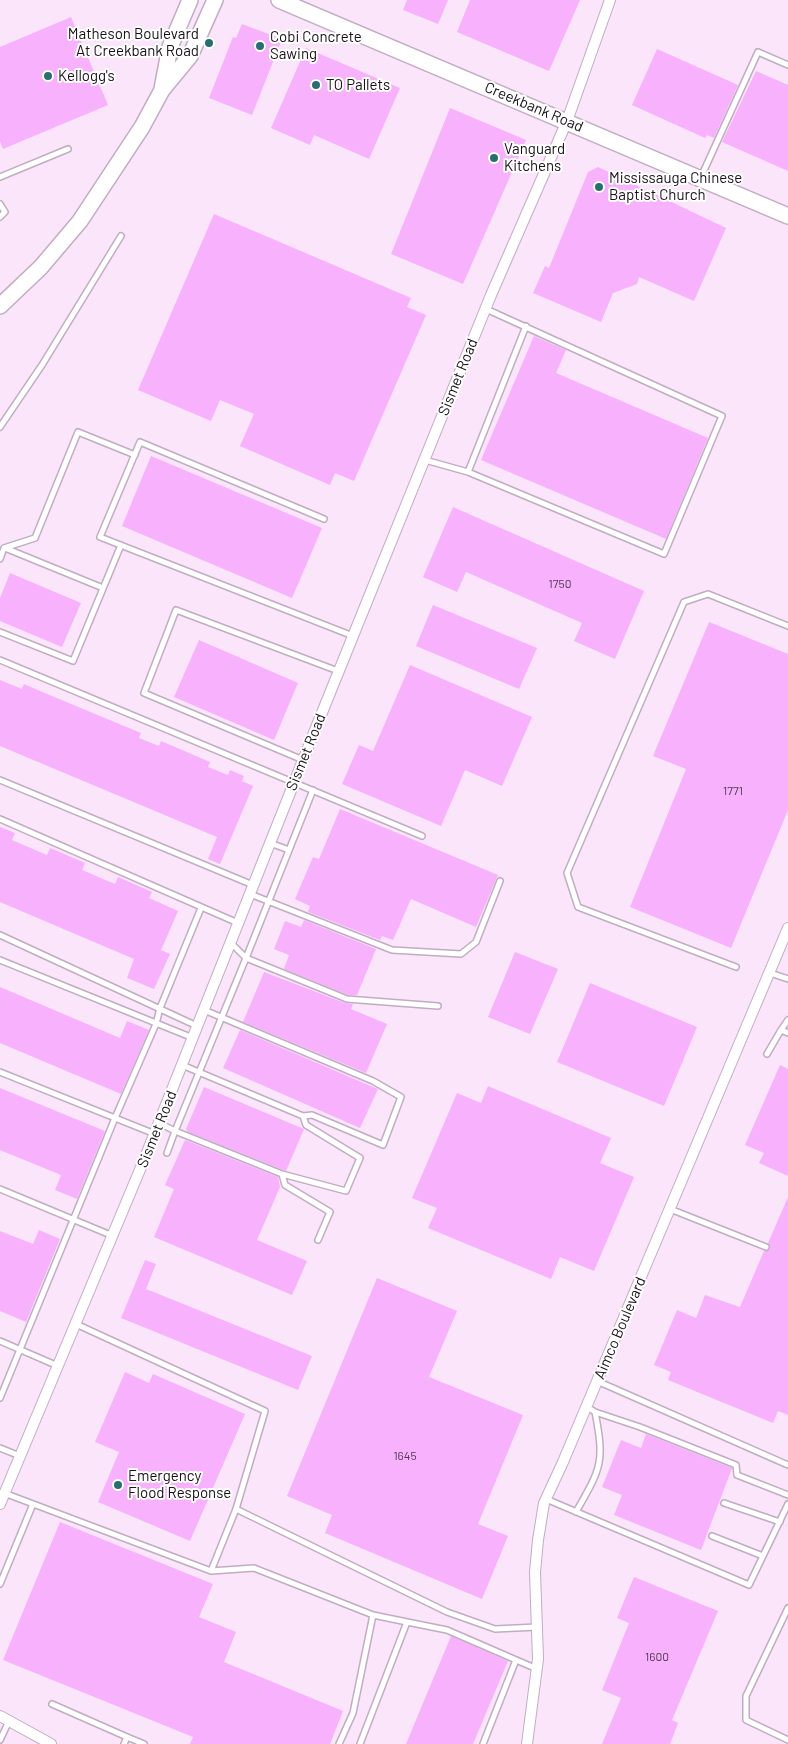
<!DOCTYPE html>
<html>
<head>
<meta charset="utf-8">
<style>
  body { margin:0 }
  canvas { display:block; background:#fae5fb }
</style>
</head>
<body>
<canvas width="788" height="1744"></canvas>
<script>
const context = document.querySelector('canvas').getContext('2d');
context.lineJoin = 'round';
function fillPath(path, color) {
  context.fillStyle = color;
  context.fill(path, 'evenodd');
}
function stroke(path, color, width, dash) {
  context.strokeStyle = color;
  context.lineWidth = width;
  context.lineCap = dash ? 'butt' : 'round';
  context.setLineDash(dash || []);
  context.stroke(path);
}
function label(font, color, halo, rows, align = 'center') {
  context.font = font + ' Barlow,sans-serif';
  context.lineWidth = 4;
  context.setLineDash([]);
  context.textBaseline = 'middle';
  context.strokeStyle = halo;
  context.fillStyle = color;
  for (const [text, x, y, turn = 0] of rows) {
    context.save();
    context.translate(x, y);
    context.rotate((+turn || 0) * Math.PI / 180);
    context.textAlign = isNaN(turn) ? turn : align;
    if (halo) context.strokeText(text, 0, 0);
    context.fillText(text, 0, 0);
    context.restore();
  }
}
fillPath(new Path2D(`
  M407,0h41l-10,24 -35,-14z
  M470,0h110l-31,71 -92,-39z
  M71,17l37,88 -105,44 -3,-8v-94z
  M242,24l40,15 -30,76 -43,-17 24,-61 3,1z
  M306,48l94,40 -31,71 -55,-24 -4,10 -39,-17z
  M657,49l81,36 -24,53 -7,-3 -2,3 -73,-33z
  M756,71l32,14v86l-66,-29z
  M450,108l76,32 -63,144 -72,-30z
  M598,167l128,61 -32,73 -55,-24 -2,7 -24,9 -12,29 -68,-29 12,-27 4,2 39,-96z
  M214,214l197,84 -4,9 19,8 -72,166 -19,-8 -5,12 -90,-39 14,-32 -34,-14 -9,21 -73,-31z
  M534,336l32,14 -10,23 152,65 -42,101 -185,-79z
  M151,456l171,72 -30,70 -170,-72z
  M453,507l191,84 -29,68 -41,-18 8,-18 -116,-51 -9,20 -34,-15z
  M10,573l71,30 -19,44 -62,-26v-23z
  M433,605l104,43 -18,41 -103,-43z
  M709,622l79,32v156l-57,138 -101,-41 56,-138 -33,-13z
  M199,640l99,43 -24,57 -100,-43z
  M410,665l122,52 -30,69 -37,-16 -24,56 -99,-42 17,-39 14,6z
  M0,680l22,9 2,-5 16,7 101,42 -2,5 20,8 2,-5 49,21 -2,5 20,8 2,-5 14,6 -2,5 11,5 -33,78 -12,-5 9,-22 -217,-91z
  M340,809l158,66 -22,52 -65,-28 -18,41 -11,-4 -2,4 -72,-28 2,-6 -15,-7 18,-42 6,2z
  M0,827l15,6 -3,7 35,15 3,-7 35,15 -3,7 33,14 3,-7 34,15 -3,6 29,13 -17,39 9,4 -16,35 -27,-11 7,-19 -134,-57z
  M304,920l72,29 -19,46h-9l-64,-26 5,-14 -15,-6 11,-28 16,6z
  M515,952l43,17 -28,65 -42,-17z
  M264,972l81,31 8,1 -2,5 36,15 -21,49 -123,-51z
  M590,983l107,44 -33,79 -107,-44z
  M0,987l120,51 7,-17 22,9 -28,64 -121,-51z
  M240,1030l138,59 -18,39 -137,-60z
  M780,1065l8,4v107l-29,-13 5,-10 -19,-8z
  M488,1086l123,52 -11,25 34,14 -40,94 -34,-14 -9,22 -123,-51 9,-20 -25,-10 45,-105 24,10z
  M204,1087l100,42 -18,42 -98,-39 -2,-3z
  M0,1088l105,43 -28,68 -22,-9 6,-15 -61,-25z
  M185,1140l93,37 2,10 -23,53 50,21 -15,34 -138,-58 20,-48 -9,-4z
  M788,1197v218l-10,-4 -5,12 -105,-43 3,-8 -17,-7 23,-55 19,8 9,-23 35,12 24,-56 6,-2 -2,-6z
  M39,1230l21,9 -34,83 -26,-11v-80l33,13z
  M145,1260l11,4 -10,25 166,67 -14,34 -177,-72z
  M377,1278l80,33 -28,66 94,38 -45,109 30,12 -26,63 -157,-66 7,-18 -45,-19z
  M125,1372l24,11 4,-9 92,40 -55,127 -92,-39 21,-50 -24,-10z
  M646,1434l86,34 -31,82 -87,-35 8,-20 -20,-8 19,-47 20,8z
  M60,1522l153,62 -14,33 37,15 -12,30 119,49 -13,33h-140l3,-7 -190,-77z
  M634,1577l84,34 -46,109 6,3 -8,21h-68l19,-46 -19,-8 27,-67 -12,-5z
  M451,1636l57,25 -35,83h-67z`), '#f8b1fd');
const lane = new Path2D(`
  M0,177l68,-28
  M701,177l57,-125 30,13
  M0,204l5,8 -5,5
  M0,427l42,-62 79,-129
  M425,460l43,12 196,82 58,-138 -236,-107
  M468,472l58,-146
  M324,519l-184,-77 -40,95 253,99
  M5,548l98,40
  M0,559l4,-11 31,-10 43,-106 57,23
  M0,632l73,29 48,-116
  M0,660l422,176
  M303,760l-159,-67 32,-83 162,61
  M0,780l253,105
  M313,790l-67,168 101,41 91,7
  M0,819l238,104
  M270,843l19,7
  M250,894l142,56 69,4 15,-12 24,-61
  M0,935l197,91
  M231,943l15,15 -71,173 107,43 64,17 14,-33 -54,-33 -3,-9
  M0,960l193,78
  M736,967l-158,-60 -11,-34 117,-271 24,-8 80,32
  M770,973l18,6
  M788,1020l-7,10 7,3
  M767,1054l14,-24
  M182,1065l121,51 9,-1 71,30 18,-48 -28,-16 -169,-71
  M0,1072l155,62
  M159,1123l16,8 -8,22
  M282,1174l3,11 45,27 -12,28
  M0,1189l113,47
  M670,1209l96,38
  M76,1324l189,87 -29,98 211,103 48,17 42,-2
  M0,1341l58,25
  M597,1381l191,84
  M0,1398l115,-280 41,-94 4,-16 41,-100
  M595,1412l45,15 96,38 1,10 51,20
  M0,1448l20,8
  M4,1493l207,78 25,-62
  M546,1499l203,86 39,-81
  M724,1503l56,19
  M576,1512c25,-44 29,-49 19,-100l-3,-2
  M712,1536l51,20
  M211,1571l43,-3 119,47 -20,98 -14,31
  M0,1584l33,-80
  M788,1608l-42,88v24l42,20
  M407,1622l40,8 90,39
  M52,1704l75,33 -3,7
  M127,1737l17,7
  M0,1740l9,-19
  M360,1744l47,-122 -34,-7
  M483,1744l33,-84`);
const street = new Path2D(`
  M0,1504l144,-344 171,-430 176,-435 76,-174 43,-121
  M0,1716l51,28
  M527,1744l11,-85 -3,-87 3,-32 6,-37 19,-41 225,-534`);
const secondary = new Path2D(`
  M279,0l509,216
  M162,89l8,-42 20,-47
  M0,306l41,-39 39,-46 62,-94 20,-37 28,-34 25,-56`);
stroke(lane, '#c1adc2', 8);
stroke(street, '#c1adc2', 12);
stroke(secondary, '#c1adc2', 18);
stroke(lane, '#fff', 5);
stroke(street, '#fff', 10);
stroke(secondary, '#fff', 15);
for (const [x, y, r, color] of [
  [209,43,5,"#236f72"],
  [260,46,5,"#236f72"],
  [48,76,5,"#236f72"],
  [316,85,5,"#236f72"],
  [494,158,5,"#236f72"],
  [599,187,5,"#236f72"],
  [118,1485,5,"#236f72"]
]) {
  const dot = new Path2D();
  dot.arc(x, y, r, 0, 2 * Math.PI);
  context.fillStyle = color;
  context.fill(dot);
  stroke(dot, '#fff', 2);
}
label('12px', '#503951', null, [
  ["1750",560,584],
  ["1771",733,791],
  ["1645",405,1456],
  ["1600",657,1657]
]);
label('15px', '#181118', '#fff', [
  ["Matheson Boulevard",199,34,"right"],
  ["At Creekbank Road",199,51,"right"],
  ["Cobi Concrete",270,37],
  ["Sawing",270,54],
  ["Kellogg's",58,76],
  ["TO Pallets",326,85],
  ["Vanguard",504,149],
  ["Kitchens",504,166],
  ["Mississauga Chinese",609,178],
  ["Baptist Church",609,195],
  ["Emergency",128,1476],
  ["Flood Response",128,1493]
], 'left');
label('15px', '#181118', '#fff', [
  ["Creekbank Road",534,107,23],
  ["Sismet Road",458,377,-68],
  ["Sismet Road",306,752,-68],
  ["Sismet Road",157,1129,-68],
  ["Aimco Boulevard",620,1328,-67]
]);
</script>
</body>
</html>
